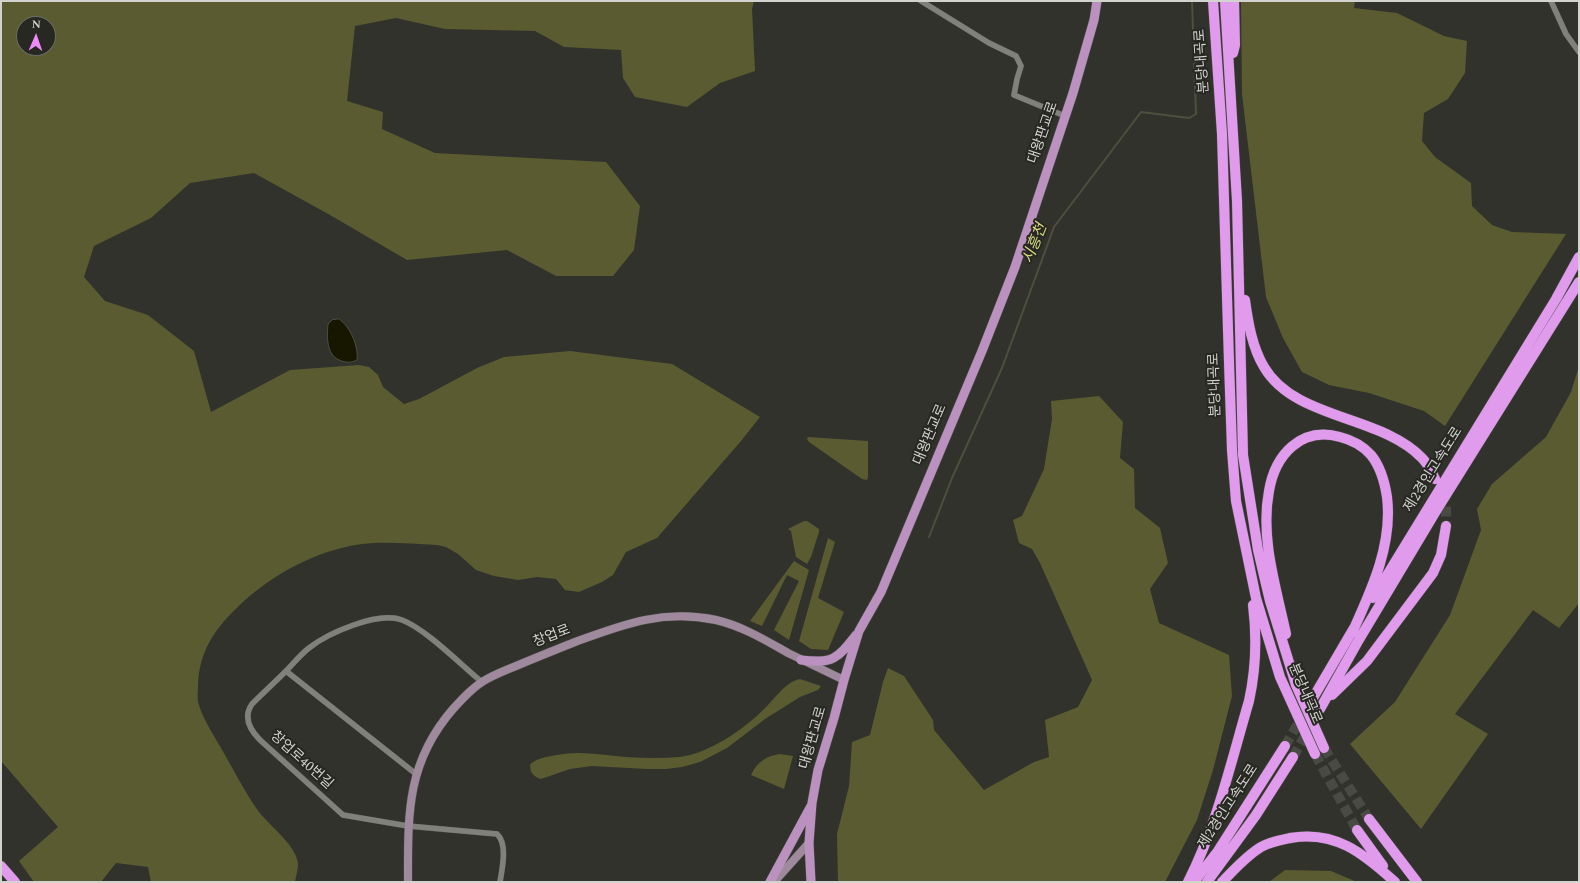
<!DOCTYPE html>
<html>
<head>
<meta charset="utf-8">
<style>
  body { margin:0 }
  #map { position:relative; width:1580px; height:883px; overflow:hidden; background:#31322c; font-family:Spectral,serif }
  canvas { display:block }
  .frame { position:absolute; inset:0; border:2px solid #d2d2cf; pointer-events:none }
  .north { position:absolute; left:16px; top:16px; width:40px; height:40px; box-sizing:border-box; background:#272822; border:1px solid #6b6c67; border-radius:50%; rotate:2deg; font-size:11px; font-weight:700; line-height:16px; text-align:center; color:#d2d2cf }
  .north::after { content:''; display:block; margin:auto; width:14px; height:18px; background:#ec8cfb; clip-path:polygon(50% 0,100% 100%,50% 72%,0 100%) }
</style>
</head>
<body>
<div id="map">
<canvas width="1580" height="883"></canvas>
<div class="frame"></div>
<div class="north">N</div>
</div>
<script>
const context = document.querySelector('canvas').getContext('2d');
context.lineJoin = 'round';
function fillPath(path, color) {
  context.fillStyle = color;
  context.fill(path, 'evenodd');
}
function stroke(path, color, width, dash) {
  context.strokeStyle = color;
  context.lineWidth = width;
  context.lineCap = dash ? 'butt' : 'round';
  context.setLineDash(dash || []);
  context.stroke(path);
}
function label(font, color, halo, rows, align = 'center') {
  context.font = font + ' Spectral,"Noto Sans KR",serif';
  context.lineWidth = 4;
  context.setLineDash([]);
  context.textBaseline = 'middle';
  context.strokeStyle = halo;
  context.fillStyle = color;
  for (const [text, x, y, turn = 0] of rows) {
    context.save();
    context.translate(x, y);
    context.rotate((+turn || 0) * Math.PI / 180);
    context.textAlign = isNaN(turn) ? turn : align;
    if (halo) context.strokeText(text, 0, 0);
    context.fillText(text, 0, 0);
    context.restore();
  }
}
fillPath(new Path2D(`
  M1,1h753l-2,8 3,62 -35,12 -33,24 -52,-10 -12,-19 -2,-28 -57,-3 -29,-16 -90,-2 -49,-11 -41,8 -8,75 36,11 -1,17 53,24 171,9 34,44 -6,44 -21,26h-57l-49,-26 -100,10 -77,-45 -76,-42 -64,10 -39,35 -57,28 -10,31 21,24 43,14 46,36 17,61 79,-42 69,-5 10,2 9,8 5,12 21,17 15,-5 58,-31 27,-11 66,-6 102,13 88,53 -19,24 -84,97 -31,14 -13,23 -11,7 -23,10 -14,-2 -9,-11 -19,-2 -19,3 -24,-4 -18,-6 -18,-16 -12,-7 -9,-2c-21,-1 -43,-3 -64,-2 -47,3 -95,27 -130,59 -26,24 -44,47 -45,84 0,5 -1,11 0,15 3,16 19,39 27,54 11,19 21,39 34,57 11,14 38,34 39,52 0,6 -2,12 -3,18h-144l-3,-15 -32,-4 -15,19h-67l-15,-21 39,-34 -57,-66zM24,24h24v24h-24z
  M1241,1h114l-1,7 43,5 47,23 23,5 -2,32 -17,26 -24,14 -2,28 13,16 36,26 1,23 20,19 20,7 54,2 -121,192 -21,-15 -55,-18 -40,-8 -27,-13 -19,-34 -17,-41 -24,-203z
  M1579,366v237l-20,25 -26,-18 -78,104 33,20 -67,95 -71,-85 45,-42 55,-87 31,-85 -4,-21 15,-25 54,-47 25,-45z
  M1099,396l24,26 -3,36 14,11 1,39 25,20 8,35 -18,26 9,34 70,32 3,41 -19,74 -16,50 -32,62h-327l-1,-48 12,-48 3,-44 18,-7 13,-53 5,-14 16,8 29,44 1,10 50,60 50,-28 15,-5 -4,-37 33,-13 14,-27 -52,-117 -8,-14 -13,-6 -6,-23 9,-4 22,-47 8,-50 -1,-18z
  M808,437l60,4v36l-1,3 -5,-1 -53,-37 -2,-3z
  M804,521h3l12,8v3l-8,25 -4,7 -11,-7 -5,-26 -3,-2z
  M828,538l7,4 -17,56 26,14 -16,38 -17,-1 -12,-8z
  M794,561l15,9 -20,70 -15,-10 25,-49 -12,-6 -25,51 -12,-5z
  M800,679l21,7 -3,4 -18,7 -35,22 -38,29 -27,14 -18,5 -16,2h-19l-55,-3 -22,3 -29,10c-7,-2 -11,-6 -11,-14 6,-9 38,-12 49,-12 9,0 18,1 27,2 24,3 50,4 73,2 29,-3 64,-27 84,-47 11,-10 22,-28 37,-31z
  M780,754l13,2 -9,33 -33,-14c6,-13 15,-19 29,-21z
  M1285,870l46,1 26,11h-88z`), '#5a5b31');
const water = new Path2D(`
  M339,319c11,7 20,28 18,41 -6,3 -11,3 -18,0 -13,-6 -12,-24 -11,-36l4,-4z`);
fillPath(water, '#171700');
stroke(water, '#4f4f3e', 1);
stroke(new Path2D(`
  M929,537l23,-59 50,-110 52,-141 87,-115 48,6 7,-4 -4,-113`), '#4f4f3e', 2);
stroke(new Path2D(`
  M1442,492l4,13v21
  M1285,746l28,-48
  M1324,748l45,71
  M1315,754l42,76
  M1293,757l27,-48`), '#494a44', 10, [10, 5]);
const street = new Path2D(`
  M921,1l68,42 27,13 5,10 -4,13 -3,16 51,21
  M1551,1l15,33 13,18
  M286,671l130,103
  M482,682c-21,-17 -56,-53 -80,-62 -24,-9 -74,13 -93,28 -9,7 -16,16 -24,24 -11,11 -22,21 -33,32 -9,13 -2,26 8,36l83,75 65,11 89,8c11,10 5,35 3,48`);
const secondary = new Path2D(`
  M408,882c0,-67 -2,-119 45,-173 10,-11 21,-23 34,-30 9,-5 19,-9 29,-13 19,-8 39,-16 59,-24 49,-18 88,-33 141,-22 26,6 49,20 72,33 19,9 37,18 56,27
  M774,882l35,-39`);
const primary = new Path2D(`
  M801,660c32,4 36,-1 55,-25
  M770,882l41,-76
  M811,882l-2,-39 3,-40 6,-33 16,-52 10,-38 15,-49 22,-39 101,-241 33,-84 58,-174 21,-73 3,-19`);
const highway = new Path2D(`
  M1213,1l9,133 7,228 3,88 4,51 20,97 24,79 35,77
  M1225,1l12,200 6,254 15,95 12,51 26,84 28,63
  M1233,53l2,-8 -1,-44
  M1245,300c3,22 7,47 19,67 31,53 117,48 158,91 6,6 9,13 13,21
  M1373,598l183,-299 23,-42
  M1286,634c-10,-47 -26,-96 -17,-143 6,-36 32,-65 71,-54 12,3 23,9 31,18 9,11 14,29 16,42 6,48 -16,94 -35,136
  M1332,695l35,-34 66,-88 8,-18 5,-29
  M1313,698l41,-70
  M1320,709l37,-66 79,-132 143,-229
  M1369,819l48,63
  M1357,830l26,36
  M1,866l14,16
  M1188,882c29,-57 43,-120 61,-181 7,-32 8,-64 4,-96
  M1194,882l24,-31 67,-105
  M1207,882l49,-67 37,-58
  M1222,882c12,-12 24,-26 39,-35 8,-5 19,-7 29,-9 45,-8 73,15 105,44`);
stroke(street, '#4d4e48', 6);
stroke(secondary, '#4d4e48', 9);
stroke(primary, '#4d4e48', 10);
stroke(highway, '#4d4e48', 11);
stroke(street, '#81817b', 5.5);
stroke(secondary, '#9e899d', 8);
stroke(primary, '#bb91bf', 9);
stroke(highway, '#e19bec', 10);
label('14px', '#d2d2cf', '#272822', [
  ["분당내곡로",1203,61,-94],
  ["대왕판교로",1044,133,-71],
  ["분당내곡로",1216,385,-92],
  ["대왕판교로",931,435,-67],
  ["제2경인고속도로",1434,470,-58],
  ["창업로",552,637,-21],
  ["분당내곡로",1304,694,67],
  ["대왕판교로",814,738,-74],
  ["창업로40번길",301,761,42],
  ["제2경인고속도로",1229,807,-57]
]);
label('italic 15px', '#d5d97f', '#272822', [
  ["시흥천",1036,244,-68]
]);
</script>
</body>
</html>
